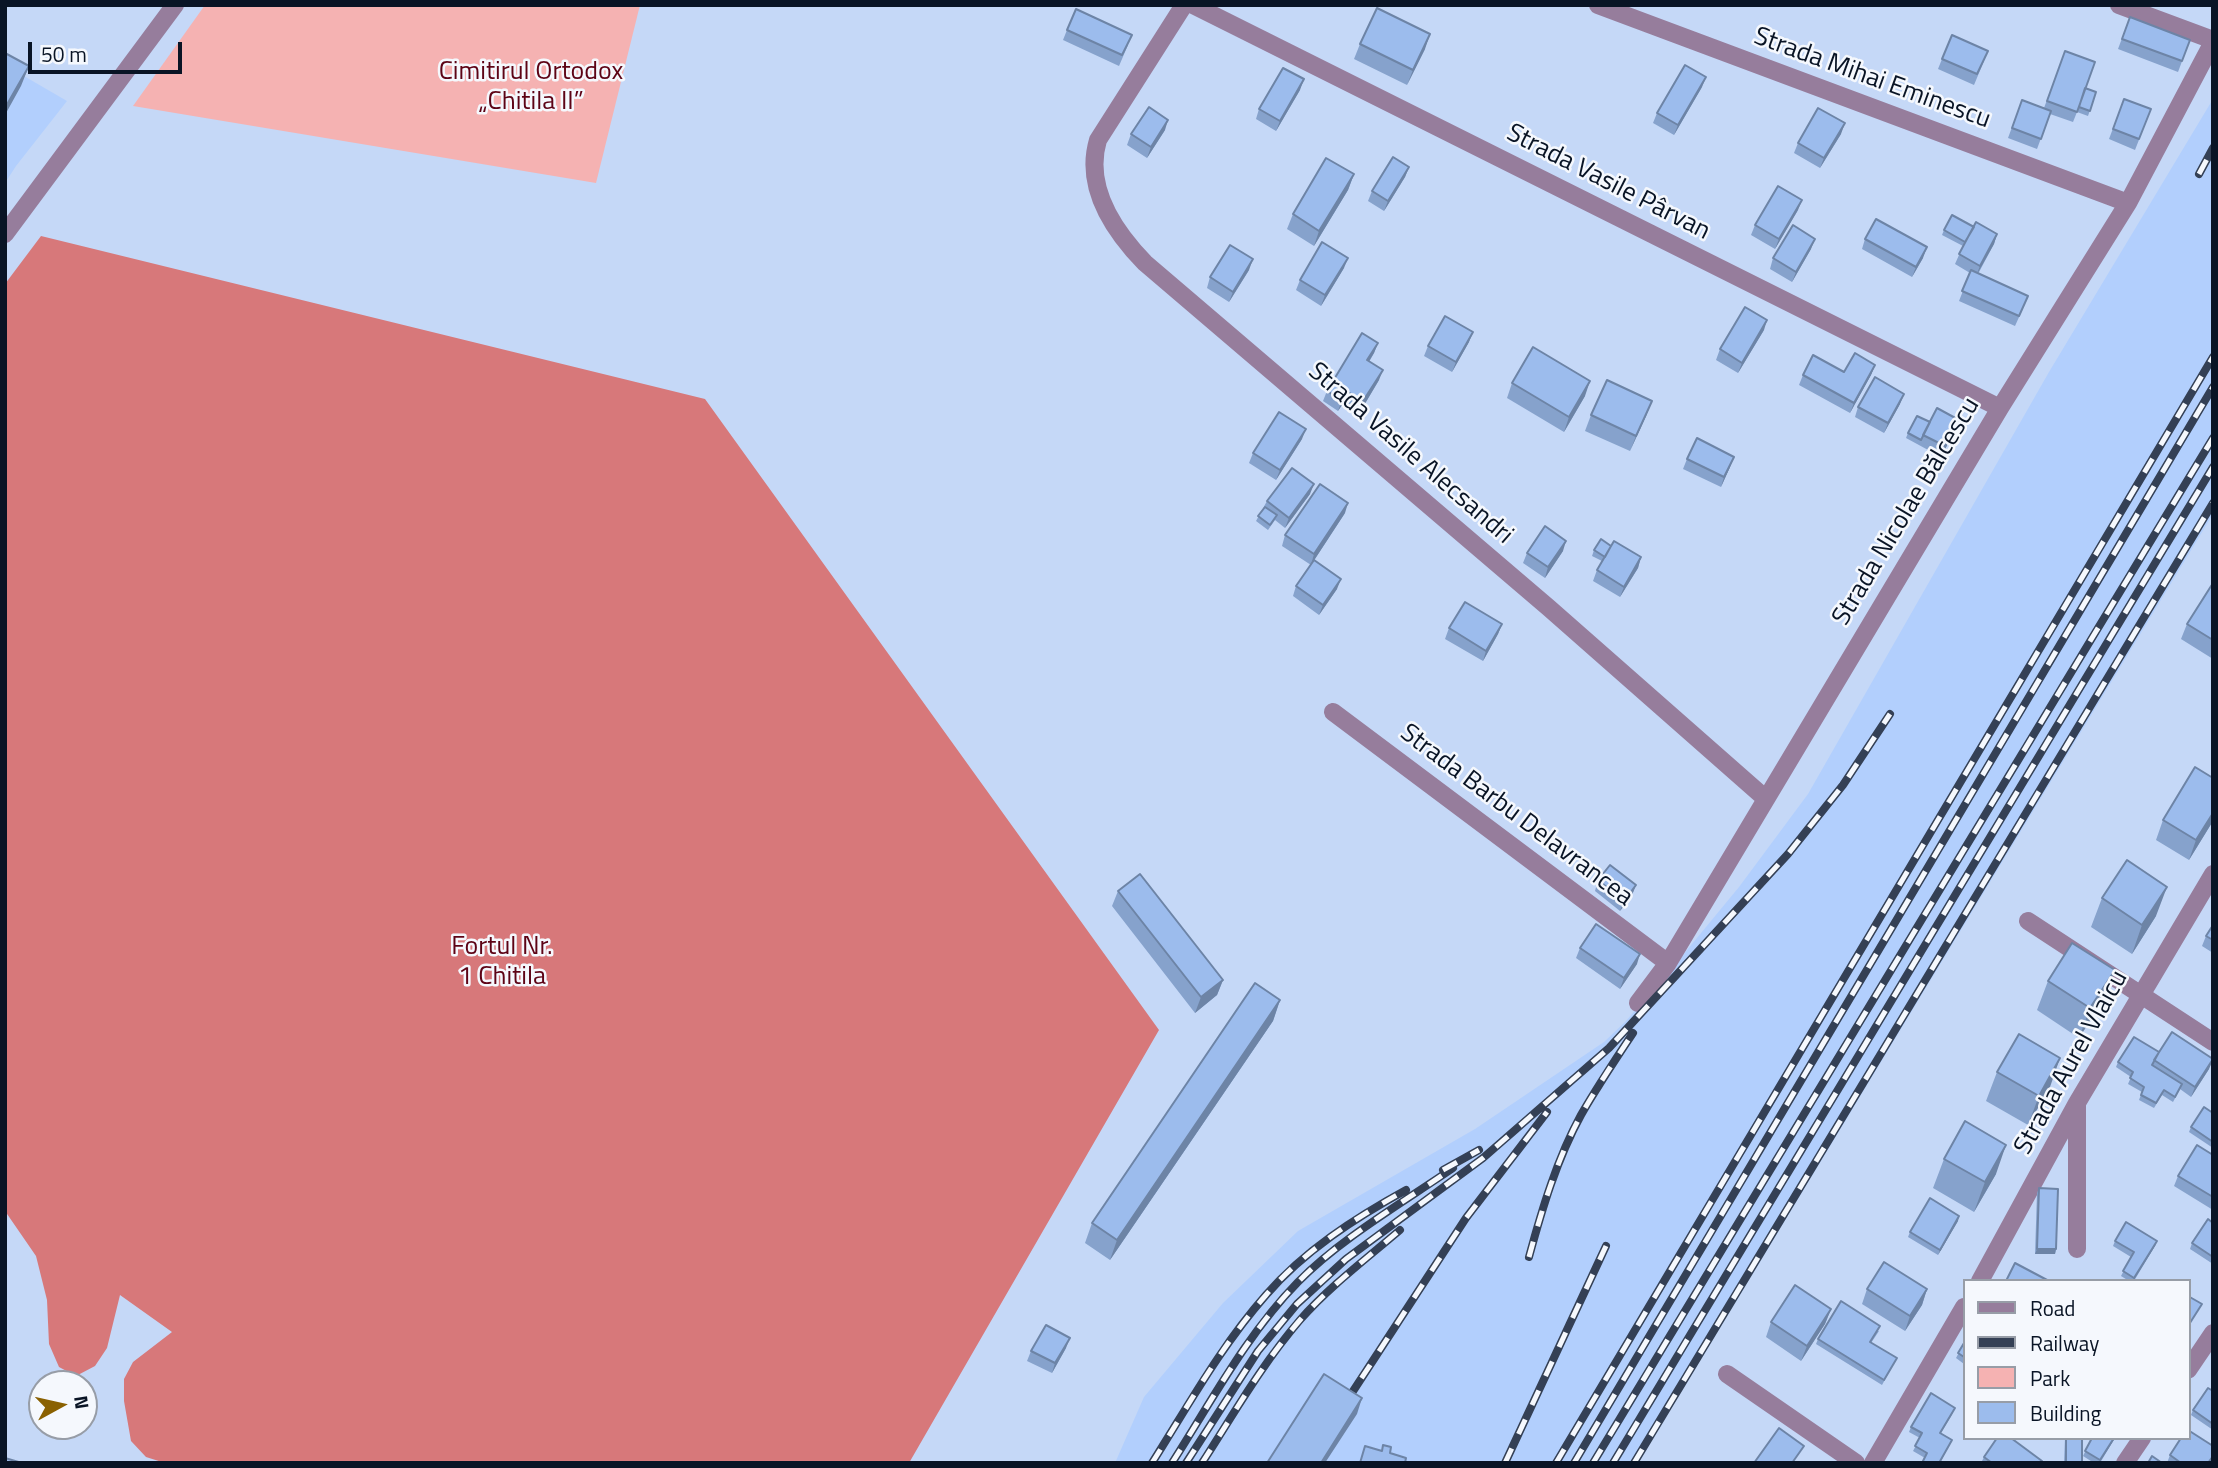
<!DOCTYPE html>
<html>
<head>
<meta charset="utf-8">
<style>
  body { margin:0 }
  #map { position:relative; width:2218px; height:1468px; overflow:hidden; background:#c5d8f7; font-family:"Titillium Web",sans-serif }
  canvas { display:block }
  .frame { position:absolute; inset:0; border:7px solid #091425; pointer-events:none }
  .legend { position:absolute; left:1963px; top:1279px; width:228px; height:161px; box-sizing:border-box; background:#f5f8fd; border:2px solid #979da7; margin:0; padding:9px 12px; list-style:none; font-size:21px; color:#091425 }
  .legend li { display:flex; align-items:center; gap:14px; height:35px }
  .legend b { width:35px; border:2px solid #979da7 }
  .north { position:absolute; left:28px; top:1370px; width:70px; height:70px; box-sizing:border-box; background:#f5f8fd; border:2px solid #979da7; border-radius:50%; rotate:82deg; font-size:19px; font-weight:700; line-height:28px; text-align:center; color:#091425 }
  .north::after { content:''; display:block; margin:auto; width:24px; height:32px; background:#8a6101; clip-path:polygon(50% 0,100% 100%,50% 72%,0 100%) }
  .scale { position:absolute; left:28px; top:42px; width:154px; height:32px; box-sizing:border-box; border:4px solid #091425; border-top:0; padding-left:9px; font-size:21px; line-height:24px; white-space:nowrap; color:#091425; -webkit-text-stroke:5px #f5f8fd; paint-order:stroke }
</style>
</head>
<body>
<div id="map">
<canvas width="2218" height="1468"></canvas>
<div class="frame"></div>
<ul class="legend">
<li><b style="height:9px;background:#967d9c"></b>Road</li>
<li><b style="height:9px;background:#344055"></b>Railway</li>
<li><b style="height:19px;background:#f5b2b2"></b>Park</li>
<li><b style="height:19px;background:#9cbced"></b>Building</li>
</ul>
<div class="north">N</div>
<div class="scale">50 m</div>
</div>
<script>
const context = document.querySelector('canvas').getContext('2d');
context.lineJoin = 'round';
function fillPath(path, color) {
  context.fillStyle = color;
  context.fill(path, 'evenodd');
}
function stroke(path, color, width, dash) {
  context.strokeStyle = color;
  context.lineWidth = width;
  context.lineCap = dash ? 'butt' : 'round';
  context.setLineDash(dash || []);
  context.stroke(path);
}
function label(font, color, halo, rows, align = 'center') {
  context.font = font + ' "Titillium Web",sans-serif';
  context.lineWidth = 5;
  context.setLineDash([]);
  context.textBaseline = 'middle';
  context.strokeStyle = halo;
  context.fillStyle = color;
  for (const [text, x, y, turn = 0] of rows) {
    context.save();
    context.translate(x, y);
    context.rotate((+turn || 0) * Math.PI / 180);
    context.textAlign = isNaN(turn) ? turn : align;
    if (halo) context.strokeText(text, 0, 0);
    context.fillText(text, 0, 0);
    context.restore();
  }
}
fillPath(new Path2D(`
  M5,65l62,36 -51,65 -11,17z
  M2213,99v415l-575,949h-523l29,-66 79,-94 75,-72 177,-102 129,-87 21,-20 48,-55 66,-80 69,-93 241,-422z`), '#b2cffd');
fillPath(new Path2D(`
  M205,5h435l-44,178 -463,-77z`), '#f5b2b2');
fillPath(new Path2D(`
  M41,236l664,163 454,631 -250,433h-744l-19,-6 -15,-16 -7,-40v-22l9,-17 39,-30 -52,-37 -13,53 -12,18 -19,10 -17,-9 -10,-23 -2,-44 -11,-44 -31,-45v-927z`), '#d7787a');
stroke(new Path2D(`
  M1184,5l-86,135c-14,47 16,91 47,123l404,345 217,191
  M1193,5l807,403
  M1598,5l530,198
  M2119,5l94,35
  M5,234l170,-229
  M1333,712l335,251
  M2028,921l185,121
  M1638,1003l30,-40 332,-555 128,-205 85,-161
  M2077,1105v144
  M1980,1281l97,-178 136,-229
  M2188,1370l25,-37
  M1727,1374l129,89
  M1873,1463l91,-156
  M2125,1463l17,-25`), '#967d9c', 18);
const rail = new Path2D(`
  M2199,174l14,-26
  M1443,1170l36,-20
  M1529,1257c13,-48 28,-98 52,-142 16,-28 34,-55 52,-82
  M1344,1405l122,-187 81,-106
  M1152,1463c36,-57 69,-117 114,-168 38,-44 89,-77 140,-105
  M1172,1463c39,-61 75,-129 126,-181 42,-43 104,-79 155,-114
  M1186,1463l72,-112 39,-47 49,-45 137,-101 126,-110 179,-194 55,-69 47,-71
  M1202,1463c31,-48 60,-99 98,-143 29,-33 66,-61 100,-90
  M1505,1463l101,-217
  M1556,1463l657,-1106
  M1574,1463l639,-1076
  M1593,1463l620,-1025
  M1613,1463l600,-996
  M1634,1463l579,-960`);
stroke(rail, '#344055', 8);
stroke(rail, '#f5f8fd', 5, [16]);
fillPath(new Path2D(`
  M2130,17l60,23 -12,32 -60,-23z
  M1067,30l61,15 -9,21 -56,-26z
  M1360,44l65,5 -18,36 -53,-26z
  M2065,51l14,55 17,-14 -8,24 -11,-4 -4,10 -23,-8 -13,35 -29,-11 14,-38 22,8z
  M1942,59l42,2 -10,24 -36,-16z
  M1702,87l-28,48 -21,-12 4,-10z
  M1300,90l-24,41 -20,-12 3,-10z
  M2124,99l27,10 -16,41 -26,-11z
  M1165,130l-18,28 -20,-13 4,-11z
  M1841,134l-21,34 -26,-15 4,-10z
  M1409,167l-4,10 -21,34 -16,-10 4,-10z
  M1354,174l-6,16 -34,56 -27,-17 6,-15z
  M1798,210l-23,39 -24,-14 4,-10z
  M1974,227l23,7 -3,10 -16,30 46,32 -9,20 -56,-25 11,-28 -15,-9 8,-18 -21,-11 2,-5z
  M1865,239l58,19 -11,19 -50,-28z
  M1811,249l-19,33 -22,-13 3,-11z
  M1344,268l-23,38 -25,-16 4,-10z
  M1249,270l-20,32 -22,-14 3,-11z
  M1764,330l-26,43 -22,-13 4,-11z
  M1469,342l-17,30 -28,-16 4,-10z
  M1378,343l-4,10 -5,9 10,18 -19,32 -16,-10 -6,9 -15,-10 4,-10z
  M1875,365l-4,10 -21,38 -51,-28 4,-10 41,-3z
  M1512,383l73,13 -21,36 -57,-34z
  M1652,401l-6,15 -16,35 -45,-20 6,-16z
  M1900,404l-16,29 -29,-16 3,-10z
  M1959,420l-4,10 -14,27 -35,-19 2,-5 22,-11z
  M1302,439l-26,41 -27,-17 4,-10z
  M1687,459l43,8 -9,20 -38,-18z
  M1310,494l-25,34 -10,-8 -7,10 -12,-9 11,-20z
  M1345,513l-34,52 -29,-19 3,-11z
  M1611,546l30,11 -3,11 -18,29 -27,-16 4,-11 5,-9 -10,-5 2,-6z
  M1563,551l-18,27 -22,-15 4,-10z
  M2213,583v76l-32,-20 6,-15z
  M1296,586l41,3 -18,26 -26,-19z
  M1502,624l-4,10 -15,27 -38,-22 4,-11z
  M2163,820l50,1 -24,39 -33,-20z
  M1598,880l38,5 -4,10 -12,16 -25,-20z
  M1118,891l105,89 -6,15 -22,18 -83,-107z
  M2102,898l54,18 -24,38 -41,-27z
  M2213,925v28l-11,-7 4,-10z
  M1580,948l57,16 -17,25 -44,-31z
  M2048,981l56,18 -25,39 -42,-28z
  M1280,1000l-7,21 -163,239 -25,-17 7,-20z
  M2159,1052l50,17 -18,28 -11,-8 -7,13 -11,-7 -8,13 -15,-8 3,-8 -14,-8 3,-7 -15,-10 2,-5z
  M1997,1072l53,15 -22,38 -42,-24z
  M2213,1107v41l-24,-16 2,-5 20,-15z
  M2213,1155v55l-39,-24 4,-10z
  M1944,1159l52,15 -22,38 -41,-24z
  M2039,1188l17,61 -1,5h-20l2,-61z
  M1958,1221l-20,34 -30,-18 2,-5z
  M2213,1223v41l-23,-15 2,-6z
  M2115,1241h42l-2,5 -21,35h-5l-8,-5 10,-19 -18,-11z
  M1867,1289h60l-5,16 -17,26 -43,-27z
  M1831,1309l-6,15 -24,37 -35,-24 5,-15z
  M1879,1331l-8,12 26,15 -15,27 -66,-41 2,-5z
  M1964,1343v21l-8,-6z
  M1066,1348l-14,25 -25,-12 4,-10z
  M2213,1391v39l-22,-15 2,-5z
  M1953,1413l-12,20 11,7 -12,23h-18l3,-5 -12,-7 7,-13 -11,-6 2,-5z
  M2065,1438h17v25h-18z
  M2092,1438h23l-15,25h-6l-11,-7z
  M2213,1446v14l-2,3h-44l3,-8z
  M1984,1457l57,6h-60z`), '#86a2cc');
fillPath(new Path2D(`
  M1430,34l-5,15 -18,36 6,-15z
  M29,66l-8,20 -16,29v-7z
  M1706,77l-4,10 -28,48 4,-10z
  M1304,79l-4,11 -24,41 4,-10z
  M1168,120l-3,10 -18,28 4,-11z
  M1845,123l-4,11 -21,34 4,-10z
  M1409,167l-4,10 -21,34 4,-10z
  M1354,174l-6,16 -34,56 5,-15z
  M1802,200l-4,10 -23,39 4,-10z
  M1997,234l-3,10 -18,32 4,-10z
  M1815,239l-4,10 -19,33 4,-10z
  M1927,247l-4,11 -11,19 4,-10z
  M1348,258l-4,10 -23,38 4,-11z
  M1253,259l-4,11 -20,32 4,-10z
  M1767,320l-3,10 -26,43 4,-10z
  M1473,332l-4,10 -17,30 4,-10z
  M1378,343l-4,10 -11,18 4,-11z
  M1875,365l-4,10 -21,38 4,-10z
  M1383,370l-4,10 -19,32 3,-11z
  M1590,381l-5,15 -21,36 5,-15z
  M1348,392l-4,10 -6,9 4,-11z
  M1904,394l-4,10 -16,29 4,-10z
  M1652,401l-6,15 -16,35 6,-15z
  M1959,420l-4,10 -14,27 4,-11z
  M1306,429l-4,10 -26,41 4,-10z
  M1734,457l-4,10 -9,20 3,-10z
  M1314,484l-4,10 -25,34 4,-10z
  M1348,503l-3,10 -34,52 3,-11z
  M1566,541l-3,10 -18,27 3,-11z
  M1641,557l-3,11 -18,29 4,-10z
  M1341,579l-4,10 -18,26 4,-10z
  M1502,624l-4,10 -15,27 3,-10z
  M2213,813v8l-24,39 7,-20z
  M1636,885l-4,10 -12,16 4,-10z
  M2167,887l-11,29 -24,38 10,-29z
  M1640,954l-3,10 -17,25 4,-11z
  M2115,970l-11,29 -25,39 11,-30z
  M1223,980l-6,15 -22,18 6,-16z
  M1280,1000l-7,21 -163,239 7,-20z
  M2060,1058l-10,29 -22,38 11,-29z
  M2213,1060l-4,9 -18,28 4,-10z
  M2006,1145l-10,29 -22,38 11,-30z
  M1959,1216l-1,5 -20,34 2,-5z
  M2157,1241l-2,5 -22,35 1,-3z
  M2037,1249h19l-1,5h-20z
  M1927,1289l-5,16 -17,26 5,-15z
  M1831,1309l-6,15 -24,37 6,-15z
  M1070,1338l-4,10 -14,25 3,-10z
  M1362,1398l-5,16 -32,49h-4z
  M2114,1438h1l-16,25 1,-3z`), '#6d84a6');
const building = new Path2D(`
  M1377,8l53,26 -17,36 -53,-26z
  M1076,9l56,26 -10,20 -55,-25z
  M2130,17l60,23 -8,21 -60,-22z
  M1952,35l36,16 -11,23 -35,-15z
  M2065,51l30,11 -18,50 -30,-11z
  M5,53l24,13 -24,42z
  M1685,65l21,12 -28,48 -21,-12z
  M1283,68l21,11 -24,42 -21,-12z
  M2085,88l11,4 -6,19 -11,-4z
  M2124,99l27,10 -12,30 -26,-10z
  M2022,100l29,11 -10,28 -29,-11z
  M1149,107l19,13 -17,27 -20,-13z
  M1818,108l27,15 -21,35 -26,-15z
  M1393,157l16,10 -21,34 -16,-10z
  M1326,158l28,16 -35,57 -26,-17z
  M1778,186l24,14 -23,39 -24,-14z
  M1952,215l22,12 -9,15 -21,-12z
  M1876,219l51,28 -11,20 -51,-28z
  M1976,222l21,12 -17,32 -21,-12z
  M1793,225l22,14 -19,33 -23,-14z
  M1322,242l26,16 -23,37 -25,-15z
  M1230,245l23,14 -20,33 -23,-15z
  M1971,270l57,26 -9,20 -57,-25z
  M1745,307l22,13 -25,43 -22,-14z
  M1445,316l28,16 -17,30 -28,-16z
  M1362,333l16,10 -11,17 16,10 -20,31 -15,-9 -6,8 -15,-9z
  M1533,347l57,34 -21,36 -57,-34z
  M1855,353l20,12 -21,38 -51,-28 10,-20 31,17z
  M1875,377l29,17 -16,29 -30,-16z
  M1607,380l45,21 -16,35 -45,-21z
  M1937,408l22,12 -14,26 -22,-11z
  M1279,412l27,17 -26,41 -27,-17z
  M1917,416l13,6 -9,18 -13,-7z
  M1697,438l37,19 -10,20 -37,-18z
  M1292,468l22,16 -25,34 -22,-17z
  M1320,484l28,19 -34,51 -29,-19z
  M1265,507l12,8 -7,10 -12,-9z
  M1545,526l21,15 -18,26 -21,-14z
  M1601,539l10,7 -6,11 -11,-7z
  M1614,541l27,16 -17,30 -27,-17z
  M1314,560l27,19 -18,26 -27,-19z
  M2213,583v57l-26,-16z
  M1465,602l37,22 -16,27 -37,-23z
  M2195,767l18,11v35l-17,27 -33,-20z
  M2127,860l40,27 -25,38 -40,-27z
  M1610,865l26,20 -12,16 -26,-21z
  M1140,874l83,106 -22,17 -83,-106z
  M1596,924l44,30 -16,24 -44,-30z
  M2213,925v15l-7,-4z
  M2072,943l43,27 -25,38 -42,-27z
  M1255,983l25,17 -163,240 -25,-17z
  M2172,1032l41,27 -18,28 -41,-27z
  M2019,1034l41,24 -21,38 -42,-24z
  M2134,1037l25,15 -7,13 30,19 -7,13 -11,-7 -8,13 -15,-8 3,-8 -14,-9 3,-6 -15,-10z
  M2204,1107l9,6v29l-22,-15z
  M1965,1121l41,24 -21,37 -41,-23z
  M2197,1145l16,10v42l-35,-21z
  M2039,1188l19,1 -2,60h-19z
  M1930,1198l29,18 -19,34 -30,-18z
  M2208,1219l5,4v34l-21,-14z
  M2126,1222l31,19 -23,37 -11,-7 11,-19 -19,-11z
  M1884,1262l43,27 -17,27 -43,-27z
  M2015,1263l34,18h-43z
  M1795,1285l36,24 -24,37 -36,-24z
  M2188,1296l14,8 -14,22z
  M1841,1301l39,25 -10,16 27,16 -13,22 -66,-41z
  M1046,1325l24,13 -15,25 -24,-12z
  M1964,1343v14l-6,-4z
  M1324,1374l38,24 -41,65h-54z
  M2208,1388l5,3v33l-20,-14z
  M1931,1393l24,15 -15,25 12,7 -13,23h-17l5,-10 -12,-7 7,-13 -11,-6z
  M1779,1428l25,18 -12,17h-38z
  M2188,1430l25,16v10l-5,7h-27l-11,-8 11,-17h7z
  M1997,1438h14l31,23 -1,2h-49l-8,-6z
  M2066,1438h16v25h-16z
  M2092,1438h22l-14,22 -15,-9z
  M1383,1445l8,2 -1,6 16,5 -1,5h-45l5,-17 17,5z
  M2152,1456l10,7h-14z
  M5,1458l17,5h-17z`);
fillPath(building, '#9cbced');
stroke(building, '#6d84a6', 2);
label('26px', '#5d0315', '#f5f8fd', [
  ["Cimitirul Ortodox",531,73],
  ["„Chitila II”",531,103],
  ["Fortul Nr.",502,948],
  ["1 Chitila",502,978]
]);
label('26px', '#091425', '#f5f8fd', [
  ["Strada Mihai Eminescu",1872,79,20],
  ["Strada Vasile Pârvan",1608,183,27],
  ["Strada Vasile Alecsandri",1410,454,41],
  ["Strada Nicolae Bălcescu",1907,512,-59],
  ["Strada Barbu Delavrancea",1516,816,37],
  ["Strada Aurel Vlaicu",2072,1063,-61]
]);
</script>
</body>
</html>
